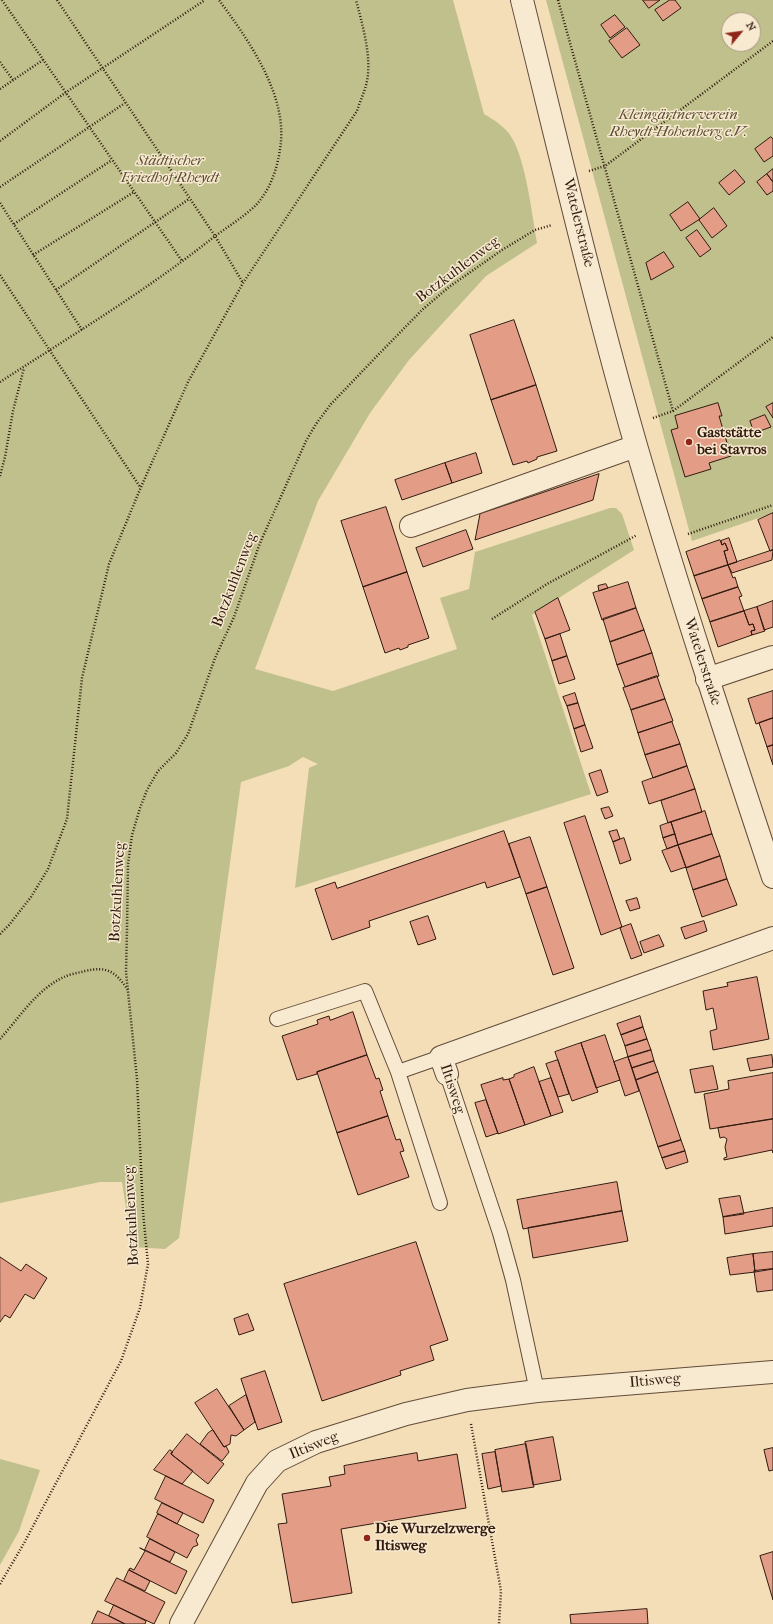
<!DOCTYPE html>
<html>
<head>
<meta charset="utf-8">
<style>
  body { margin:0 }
  #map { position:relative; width:773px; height:1624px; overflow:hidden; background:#f3deb7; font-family:"IM FELL French Canon",serif }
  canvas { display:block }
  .north { position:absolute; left:721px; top:12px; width:40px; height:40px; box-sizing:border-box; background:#f7ead0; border:1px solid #a89783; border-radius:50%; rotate:61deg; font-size:11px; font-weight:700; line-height:16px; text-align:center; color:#321a0f }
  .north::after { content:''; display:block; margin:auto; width:14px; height:18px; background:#8f2418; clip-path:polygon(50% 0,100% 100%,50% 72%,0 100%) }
</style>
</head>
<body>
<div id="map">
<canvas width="773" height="1624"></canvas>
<div class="north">N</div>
</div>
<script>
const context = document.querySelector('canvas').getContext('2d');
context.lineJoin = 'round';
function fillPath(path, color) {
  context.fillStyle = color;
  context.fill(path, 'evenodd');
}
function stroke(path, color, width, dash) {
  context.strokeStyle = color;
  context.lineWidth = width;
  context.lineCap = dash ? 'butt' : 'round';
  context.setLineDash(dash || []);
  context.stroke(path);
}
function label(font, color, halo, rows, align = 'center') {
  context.font = font + ' "IM FELL French Canon",serif';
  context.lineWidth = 3;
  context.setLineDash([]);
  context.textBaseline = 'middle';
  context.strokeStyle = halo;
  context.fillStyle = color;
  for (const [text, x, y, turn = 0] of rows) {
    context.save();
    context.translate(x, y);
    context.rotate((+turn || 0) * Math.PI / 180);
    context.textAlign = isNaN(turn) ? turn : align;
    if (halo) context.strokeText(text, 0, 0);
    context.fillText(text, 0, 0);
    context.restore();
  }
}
fillPath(new Path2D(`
  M0,0h453l31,114c10,6 22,13 28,24 14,24 20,76 25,105l-51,33 -77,84 -39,53 -52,88 -63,168 78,22 124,-42 -17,-51 29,-9 6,-37 135,-44h6l6,6 12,36 -102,65 59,179 -296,94 14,-120 9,-4 -15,-7 -14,9 -48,16 -62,456 -14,11 -33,-2 -10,-65h-22l-100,21z
  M546,0h227v513l-81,28zM729,20h24v24h-24z
  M0,1459l40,11 -21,61 -19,34z`), '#bfc08c');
const building = new Path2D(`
  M643,0h17l-11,8z
  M670,0h5l6,8 -18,13 -8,-11z
  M615,15l10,12 -15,11 -9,-13z
  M627,28l13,17 -18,13 -13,-17z
  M771,137l2,2v17l-9,6 -9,-13z
  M773,169v13l-6,-8z
  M735,170l10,12 -16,13 -10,-12z
  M767,174l6,8v9l-6,4 -10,-13z
  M688,202l12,17 -19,12 -11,-16z
  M714,208l13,18 -15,12 -13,-18z
  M697,230l14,19 -11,8 -14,-19z
  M664,252l10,15 -23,13 -5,-17z
  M514,320l22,65 -45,15 -21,-65z
  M536,385l21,66 -20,6v2l-9,4 -1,-2 -14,4 -22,-65z
  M718,403l4,13h-3l12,40 -22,7 2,6 -26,8 -14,-47 7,-2 -3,-12z
  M773,403v15l-7,-11z
  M765,415l6,12 -17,6 -4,-12z
  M476,453l6,20 -30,10 -7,-20z
  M445,463l7,20 -50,17 -7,-20z
  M599,474l-6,26 -118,40 5,-26z
  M386,507l21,65 -44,15 -22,-66z
  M773,513v37l-3,1 -12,-31z
  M466,530l7,19 -50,18 -7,-19z
  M729,538l8,24 -9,3 -4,-14 4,-1 -3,-7 -3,2 -1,-4z
  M720,540l2,5 3,-2 3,7 -4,1 4,14 -34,11 -8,-24z
  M773,550l-1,10 -40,13 -4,-8z
  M728,565l5,13 2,-1 3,10 -36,12 -8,-23z
  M407,572l22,66 -21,7v2l-8,3 -1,-2 -14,5 -22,-66z
  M628,582l8,26 -34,12 -9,-27z
  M606,584l2,4 -9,3 -1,-5z
  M738,587l4,9 -3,1 5,14 -34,11 -8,-23z
  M558,598l12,32 -25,9 -10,-27z
  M773,601v26l-9,3 -7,-23z
  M757,607l8,24 -13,4 -1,-4 4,-1 -2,-6 -4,1 -5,-14z
  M636,608l8,22 -34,12 -7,-23z
  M744,611l5,14 4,-1 2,6 -4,1 1,4 -34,12 -8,-25z
  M644,630l8,23 -35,12 -7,-23z
  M560,634l7,22 -15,5 -7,-22z
  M652,653l7,23 -34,11 -8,-22z
  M567,656l8,23 -16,5 -7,-23z
  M657,676l8,23 -34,11 -8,-22z
  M773,691v27l-17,6 -8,-25z
  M575,693l3,10 -11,3 -4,-9z
  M665,699l8,22 -35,12 -7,-23z
  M578,703l7,22 -11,4 -7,-23z
  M773,718v27l-6,2 -8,-24z
  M672,722l8,22 -35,11 -7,-22z
  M585,725l8,23 -12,4 -7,-23z
  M680,744l7,22 -34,12 -8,-23z
  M773,745v20l-6,-18z
  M687,766l8,23 -46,15 -7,-22z
  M601,770l7,22 -11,4 -8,-22z
  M695,789l7,23 -34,11 -7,-22z
  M609,807l4,9 -8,3 -4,-10z
  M705,811l7,23 -34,11 -7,-23z
  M585,816l37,111 -21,8 -37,-112z
  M671,822l4,12 -12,4 -3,-12z
  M617,830l3,9 -7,3 -4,-10z
  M504,831l16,46 -33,11 -2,-6 -116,39 1,6 -38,13 -17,-51 20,-7 2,6z
  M675,834l3,11 -11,4 -4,-11z
  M712,834l8,22 -34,12 -8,-23z
  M530,837l17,50 -21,7 -17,-50z
  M624,838l7,22 -11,4 -7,-22z
  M678,845l8,22 -15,5 -9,-21z
  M720,856l7,23 -34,11 -7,-22z
  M727,879l10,26 -35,12 -9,-27z
  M547,887l27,81 -21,7 -27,-81z
  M637,898l3,10 -10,3 -4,-10z
  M428,916l8,23 -18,6 -8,-23z
  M704,921l3,10 -22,8 -4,-11z
  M631,924l11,31 -11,4 -11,-31z
  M659,935l5,11 -20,7 -4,-11z
  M757,977l12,62 -56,11 -3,-19 7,-2 -4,-21 -7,2 -3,-19 25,-5 -1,-3z
  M353,1012l14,43 -50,17v2l-20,6 -15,-44 36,-12 -1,-4 12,-4 1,4z
  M640,1016l3,11 -22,8 -4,-11z
  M643,1027l4,12 -22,7 -4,-11z
  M605,1035l15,45 -24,8 -15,-45z
  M647,1039l4,11 -23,7 -3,-11z
  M581,1043l17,49 -26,9 -17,-49z
  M651,1050l3,11 -22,7 -4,-11z
  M367,1055l9,24 3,-1 4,12 -3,1 8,25 -51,17 -20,-61z
  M772,1055l1,12 -23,4 -3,-12z
  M628,1057l11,34 -14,5 -11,-34z
  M558,1060l11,34 -11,3 -12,-33z
  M654,1061l4,11 -22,8 -4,-12z
  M713,1066l5,23 -23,4 -5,-23z
  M534,1067l17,49 -26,9 -16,-46 5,-2v-2z
  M658,1072l23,68 -23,7 -22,-67z
  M773,1073v46l-63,10 -6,-35 25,-5 -1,-8z
  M503,1078v2l6,-1 16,46 -27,9 -17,-49z
  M551,1078l12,34 -12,4 -12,-34z
  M486,1100l12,33 -12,4 -11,-34z
  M388,1116l8,24 4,-1 4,12 -4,1 9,25 -51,18 -21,-62z
  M773,1119v34l-1,-3 -48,10v-2l3,-1 -2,-10 2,-8 -3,-2 -4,1 -2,-10z
  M681,1140l4,11 -23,7 -4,-11z
  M685,1151l3,11 -22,7 -4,-11z
  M617,1182l5,29 -99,18 -6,-29z
  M740,1196l4,18 -21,3 -4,-18z
  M773,1208v18l-48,8 -2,-17z
  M622,1211l6,30 -95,17 -5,-30z
  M416,1242l32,98 -18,6 4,14 -34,11 1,4 -79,26 -38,-117z
  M773,1252v17l-18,3 -2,-18z
  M753,1254l2,18 -25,3 -3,-17z
  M0,1257l21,14 5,-7 21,14 -13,21 -9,-5 -15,24 -5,-3 -5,7z
  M773,1269v21l-16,2 -3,-21z
  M248,1314l6,16 -15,5 -5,-16z
  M265,1371l17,51 -24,8 -17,-51z
  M217,1389l27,41 -8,6 -5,-1 -1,9 -6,3 -29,-44z
  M246,1395l9,27 -11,8 -15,-24z
  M213,1430l11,17 2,-1 3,6 -7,9 -22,-17 8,-11z
  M187,1434l37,30 -16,20 -37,-30z
  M553,1437l8,43 -28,5 -8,-43z
  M526,1444l8,43 -32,5 -7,-42z
  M773,1448v22l-4,1 -5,-21z
  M170,1450l3,2 -2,2 22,17 -11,13 -28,-14z
  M495,1452l6,34 -13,3 -6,-35z
  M417,1453l1,8 39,-7 9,54 -125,21 11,64 -60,10 -14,-79 9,-1 -5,-29 49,-8 -2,-9 16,-3 -1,-8z
  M166,1476l48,24 -11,23 -48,-24z
  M162,1503l21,10 -6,11 -20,-11z
  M158,1514l41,21 -3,5 2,5 -5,2 -6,11 -40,-21z
  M150,1539l25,13 -5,10 -25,-12z
  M140,1548l47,23 -11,23 -47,-24 1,-2 4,2 11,-19z
  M773,1552v48l-13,-44z
  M129,1570l21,11 -5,10 -21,-10z
  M117,1578l48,24 -11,22 -49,-23z
  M114,1605l32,16 -1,3h-20l-16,-8z
  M647,1609l1,15h-77l-1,-9z
  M98,1611l11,5 16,8h-33z`);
fillPath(building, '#e39d87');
stroke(building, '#321a0f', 1);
const lane = new Path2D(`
  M277,1019l88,-28 33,81 43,-15
  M398,1072l42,131
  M447,1074l53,159 13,47 24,111`);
const street = new Path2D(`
  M522,0c37,150 72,300 115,449 42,144 89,286 136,428
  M411,526l225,-80
  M707,679l66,-22
  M447,1074l-6,-17 332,-119
  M181,1624l76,-141 20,-22 39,-19 90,-28 61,-14 70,-9 236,-19`);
stroke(lane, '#624b39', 16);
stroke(street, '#624b39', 24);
stroke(new Path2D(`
  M2,0l180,261
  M57,0l158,236 28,47
  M558,0l115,411
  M0,62l13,18
  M0,89l43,-29
  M0,141l65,-48 140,-93
  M589,171l16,-5 168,-125
  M0,187l125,-84
  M0,203l82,127
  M14,224l98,-64
  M33,255l101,-63
  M0,275l140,212
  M56,290l133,-91
  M0,382c71,-46 144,-90 210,-142 14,-11 34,-23 46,-35 16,-17 23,-42 25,-64 4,-50 -34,-103 -62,-141
  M653,418l20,-7 100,-74
  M0,476l5,-19 8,-46 11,-43
  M688,534l85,-29
  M492,619l55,-35 90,-49
  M0,934l9,-9 22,-28 17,-28 19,-50 15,-141 27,-114 32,-77 47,-105 55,-99 114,-172c3,-10 8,-20 10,-30 5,-24 -5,-58 -11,-81
  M0,1039c19,-21 37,-50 64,-62 6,-3 14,-4 21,-6 22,-5 30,0 43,19
  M471,1424l30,167 -2,33
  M0,1584l23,-39 98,-184 19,-53 8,-44 -5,-52 -6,-133 -11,-107 1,-43 1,-65 4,-29 8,-27 7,-18 11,-19 18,-18 12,-19 27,-76 19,-41 26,-74 46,-102 10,-17 15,-20 45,-47 46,-47 27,-23 53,-37 33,-20 17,-5`), '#321a0f', 2.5, [1, 2]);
stroke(lane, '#f7ead0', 14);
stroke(street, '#f7ead0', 22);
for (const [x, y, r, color] of [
  [689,442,4,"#8f2418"],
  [367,1538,4,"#8f2418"]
]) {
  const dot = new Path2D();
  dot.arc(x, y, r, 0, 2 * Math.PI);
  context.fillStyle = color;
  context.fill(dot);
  stroke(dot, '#f7ead0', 1.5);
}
label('italic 15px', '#5c4c34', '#f7ead0', [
  ["Kleingärtnerverein",678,115],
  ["Rheydt-Hohenberg e.V.",678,132],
  ["Städtischer",170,161],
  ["Friedhof Rheydt",170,178]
]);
label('15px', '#321a0f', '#f7ead0', [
  ["Watelerstraße",578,223,76],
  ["Botzkuhlenweg",458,270,-37],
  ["Botzkuhlenweg",235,580,-69],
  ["Watelerstraße",702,662,72],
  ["Botzkuhlenweg",118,892,-87],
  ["Iltisweg",452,1089,72],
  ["Botzkuhlenweg",132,1216,-93],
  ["Iltisweg",655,1381,-5],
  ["Iltisweg",314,1446,-22]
]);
label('bold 15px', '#321a0f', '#f7ead0', [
  ["Gaststätte",697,433],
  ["bei Stavros",697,450],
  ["Die Wurzelzwerge",375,1529],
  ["Iltisweg",375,1546]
], 'left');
</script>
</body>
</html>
